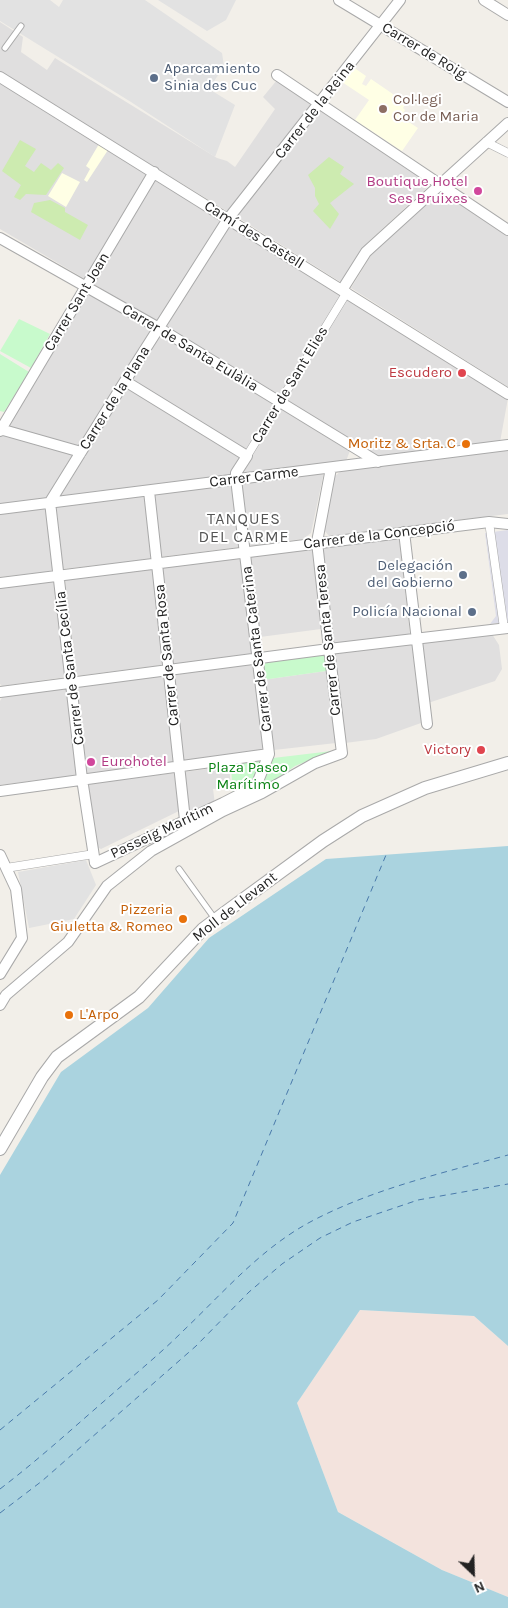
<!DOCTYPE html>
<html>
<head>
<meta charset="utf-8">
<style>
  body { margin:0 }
  #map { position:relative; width:508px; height:1608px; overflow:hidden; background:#f2efe9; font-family:Karla,sans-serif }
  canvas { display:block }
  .north { position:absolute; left:448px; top:1548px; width:50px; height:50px; -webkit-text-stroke:4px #fff; paint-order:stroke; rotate:156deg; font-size:14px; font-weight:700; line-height:20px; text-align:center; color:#222 }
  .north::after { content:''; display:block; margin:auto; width:18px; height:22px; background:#222; clip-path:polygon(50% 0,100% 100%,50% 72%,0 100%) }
</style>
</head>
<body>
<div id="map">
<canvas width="508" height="1608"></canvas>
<div class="north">N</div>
</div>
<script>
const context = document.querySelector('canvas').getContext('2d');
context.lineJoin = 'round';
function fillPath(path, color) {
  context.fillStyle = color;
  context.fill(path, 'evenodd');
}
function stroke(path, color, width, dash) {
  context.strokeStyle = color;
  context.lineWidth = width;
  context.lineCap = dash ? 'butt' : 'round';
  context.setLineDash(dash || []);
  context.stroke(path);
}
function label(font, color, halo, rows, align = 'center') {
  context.font = font + ' Karla,sans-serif';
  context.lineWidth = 4;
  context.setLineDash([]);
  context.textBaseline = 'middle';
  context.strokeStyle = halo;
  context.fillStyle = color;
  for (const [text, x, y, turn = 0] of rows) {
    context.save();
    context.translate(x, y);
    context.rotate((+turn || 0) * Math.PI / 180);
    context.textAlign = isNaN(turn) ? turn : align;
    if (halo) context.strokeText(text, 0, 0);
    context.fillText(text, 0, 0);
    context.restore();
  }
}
fillPath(new Path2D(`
  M0,22l23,15 -2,15 26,18 8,-12 162,100 10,3 8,6 40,-58 -12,-12 14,-17 38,24 -85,109 -230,-141z
  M0,82l148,92 -63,105 -85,-50z
  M320,109l112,74 -65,60 -25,40 -108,-68z
  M155,179l67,42 -64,103 -66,-41z
  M440,190l68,45v152l-157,-99 20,-33z
  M229,224l113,71 -63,103 -116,-71z
  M88,290l66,40 -75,118 -73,-21z
  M346,298l162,100 -8,44 -121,15 -96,-57z
  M160,334l115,69 -29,49 -117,-72z
  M127,385l115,72 -11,19 -170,21 -3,-4z
  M280,406l71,42 -5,13 -107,14z
  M2,434l73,20 -29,45 -46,6v-68z
  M508,449v65l-179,22 -5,-6 10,-53 7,-6z
  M324,472l-13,61 -8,6 -54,7 -8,-63z
  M232,484l8,63 -80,10 -7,-63z
  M144,495l7,64 -88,10 -7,-63z
  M46,508l8,63 -54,6v-64z
  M399,538l11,96 -77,10 -11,-96z
  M312,548l9,81 -61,8 -9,-81z
  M241,557l12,97 -81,11 -11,-98z
  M152,567l11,98 -87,11 -11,-97z
  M55,581l11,96 -64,9 -2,-2v-97z
  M492,634l7,11 3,24 -7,12 -67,22 -6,-60z
  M412,644l9,79 -45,16 -31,4 -11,-90z
  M253,664l11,87 -81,11 -9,-88z
  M326,671l10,72 -62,7 -12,-70z
  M164,675l10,88 -87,11 -10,-88z
  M68,688l10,87 -78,10v-84l3,-5z
  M229,766l2,21 -18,2 2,15 -21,10 -5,-3 -5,-39z
  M174,773l5,38 -78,38 -6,-3 -8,-62z`), '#e0dfdf');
fillPath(new Path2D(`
  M353,67l13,9 -4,8 4,2 5,-7 35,24 -3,5 2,2 -4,7 17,11 -16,23 -47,-31 14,-20 -27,-18z
  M99,144l9,6 -21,32 -3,-2 6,-11 -4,-3z
  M62,173l18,9 -14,25 -18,-11z`), '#ffffe5');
fillPath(new Path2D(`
  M360,1310l114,6 34,30v251l-66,-27 -104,-58 -41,-109z`), '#f3e3dd');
fillPath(new Path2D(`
  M20,140l16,9 -11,17 9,6 7,-9 10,7 7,-7 6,5 -18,27 -20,-1 -6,6 -6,-3 7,-12 -19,-14z
  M329,157l15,10 -4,7 14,10 -24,19 9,11 -9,15 -17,-18 6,-7 -4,-8v-8l-7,-13z
  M50,200l15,8v4l23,13 -8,15 -49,-28 3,-9z`), '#cdebb0');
fillPath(new Path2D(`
  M19,319l31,15 -19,34 -31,-17z
  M0,354l29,18 -25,40 -4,-1z
  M329,652l-3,19 -64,9 -4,-18z
  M332,751l-37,15 -26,18 -36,17 -2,-38z`), '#c8facc');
fillPath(new Path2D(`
  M0,0h50l9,7 4,-7h82l77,53 2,13 -15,23 26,16 -20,52 -84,-55 -131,-81z
  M158,0h78l-10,20 -19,11z
  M86,860l10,25 -22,34 -45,9 -11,-56z`), '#e2e2e2');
fillPath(new Path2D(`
  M508,530v92l-18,2 6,-8 -11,-83z`), '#dddde8');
fillPath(new Path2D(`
  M508,846v500l-34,-30 -114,-6 -63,93 41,109 104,58 66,27v11h-508v-433l61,-103 87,-64 61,-70 117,-79z`), '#aad3df');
stroke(new Path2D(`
  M0,1430l158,-130 75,-77 153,-368
  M0,1489c38,-29 73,-61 110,-93 24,-21 50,-42 73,-65 41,-39 78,-83 129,-110 61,-32 130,-48 196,-66
  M0,1513l42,-32 154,-135 53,-54 33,-28 38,-26 33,-16 65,-22 90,-16`), '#4a7aab', 1, [6, 5]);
const service = new Path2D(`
  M5,48l16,-22
  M179,869l36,50`);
const pedestrian = new Path2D(`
  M486,142l22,11
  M247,456l100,-164
  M489,522l15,106
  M6,868l88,-14`);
const minor = new Path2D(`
  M339,0l169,102
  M484,0l24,15
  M277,75l231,155
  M0,77l508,317
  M0,238l159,90 219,134
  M342,290l24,-38 142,-129
  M125,381l122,75 -11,17v6l33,275 -13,32 -33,17 -128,60 -13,-84 -32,-277 75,-121 103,-162 172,-219
  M0,429l81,23
  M0,431l154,-259
  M331,468l-14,74 12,107 13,104
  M149,491l36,329
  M0,509l508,-64
  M404,532l23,192
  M0,583l489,-61 19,2
  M0,692l329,-43 179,-21
  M0,791l269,-37
  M0,855l16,34 6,49 -22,36
  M0,1005l6,-10 62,-53 39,-56 44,-35 72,-40 39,-18 53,-30 27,-10`);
const tertiary = new Path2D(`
  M0,1149l42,-72 15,-20 82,-60 64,-68 20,-15 100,-73 39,-25 63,-28 83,-25`);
stroke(service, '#a9a9a9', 7);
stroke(pedestrian, '#a9a9a9', 9);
stroke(minor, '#a9a9a9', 12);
stroke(tertiary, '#a9a9a9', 14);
stroke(service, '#fff', 5);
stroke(pedestrian, '#fff', 8);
stroke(minor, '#fff', 10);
stroke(tertiary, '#fff', 12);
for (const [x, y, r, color] of [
  [154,78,5,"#5c6f8a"],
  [383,109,5,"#8d6e63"],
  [478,191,5,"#d1479c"],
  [462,373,5,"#e0444e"],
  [466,444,5,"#e8710a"],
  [463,575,5,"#5c6f8a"],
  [472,612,5,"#5c6f8a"],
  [481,750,5,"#e0444e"],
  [91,762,5,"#d1479c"],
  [183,919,5,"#e8710a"],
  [69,1015,5,"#e8710a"]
]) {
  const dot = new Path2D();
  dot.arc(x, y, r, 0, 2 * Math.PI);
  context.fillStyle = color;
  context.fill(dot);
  stroke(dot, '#fff', 2);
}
label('15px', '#222', '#fff', [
  ["Carrer de Roig",424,51,31],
  ["Carrer de la Reina",315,110,-52],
  ["Camí des Castell",254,235,32],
  ["Carrer Sant Joan",77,302,-59],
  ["Carrer de Santa Eulàlia",190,348,31],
  ["Carrer de Sant Elies",290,385,-59],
  ["Carrer de la Plana",115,398,-58],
  ["Carrer Carme",254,477,-7],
  ["Carrer de la Concepció",379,535,-7],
  ["Carrer de Santa Teresa",328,640,-96],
  ["Carrer de Santa Caterina",257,649,-97],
  ["Carrer de Santa Rosa",167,655,-96],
  ["Carrer de Santa Cecília",70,668,-97],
  ["Passeig Marítim",162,831,-25],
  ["Moll de Llevant",235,907,-38]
]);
label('15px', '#4e5e75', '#fff', [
  ["Aparcamiento",164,69,"left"],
  ["Sinia des Cuc",164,86,"left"],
  ["Delegación",453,566],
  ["del Gobierno",453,583],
  ["Policía Nacional",462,612]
], 'right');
label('15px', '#785e54', '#fff', [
  ["Col·legi",393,100],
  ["Cor de Maria",393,117]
], 'left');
label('15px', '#b23c85', '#fff', [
  ["Boutique Hotel",468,182],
  ["Ses Bruixes",468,199],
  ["Eurohotel",101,762,"left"]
], 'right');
label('15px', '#be3a42', '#fff', [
  ["Escudero",452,373],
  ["Victory",471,750]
], 'right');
label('15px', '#c56008', '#fff', [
  ["Moritz & Srta. C",456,444],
  ["Pizzeria",173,910],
  ["Giuletta & Romeo",173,927],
  ["L'Arpo",79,1015,"left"]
], 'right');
label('15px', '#0c8416', '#fff', [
  ["Plaza Paseo",248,768],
  ["Marítimo",248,785]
]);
context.letterSpacing = '1px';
label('16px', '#555', '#fff', [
  ["TANQUES",244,519],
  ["DEL CARME",244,537]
]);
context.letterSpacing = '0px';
</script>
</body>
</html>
